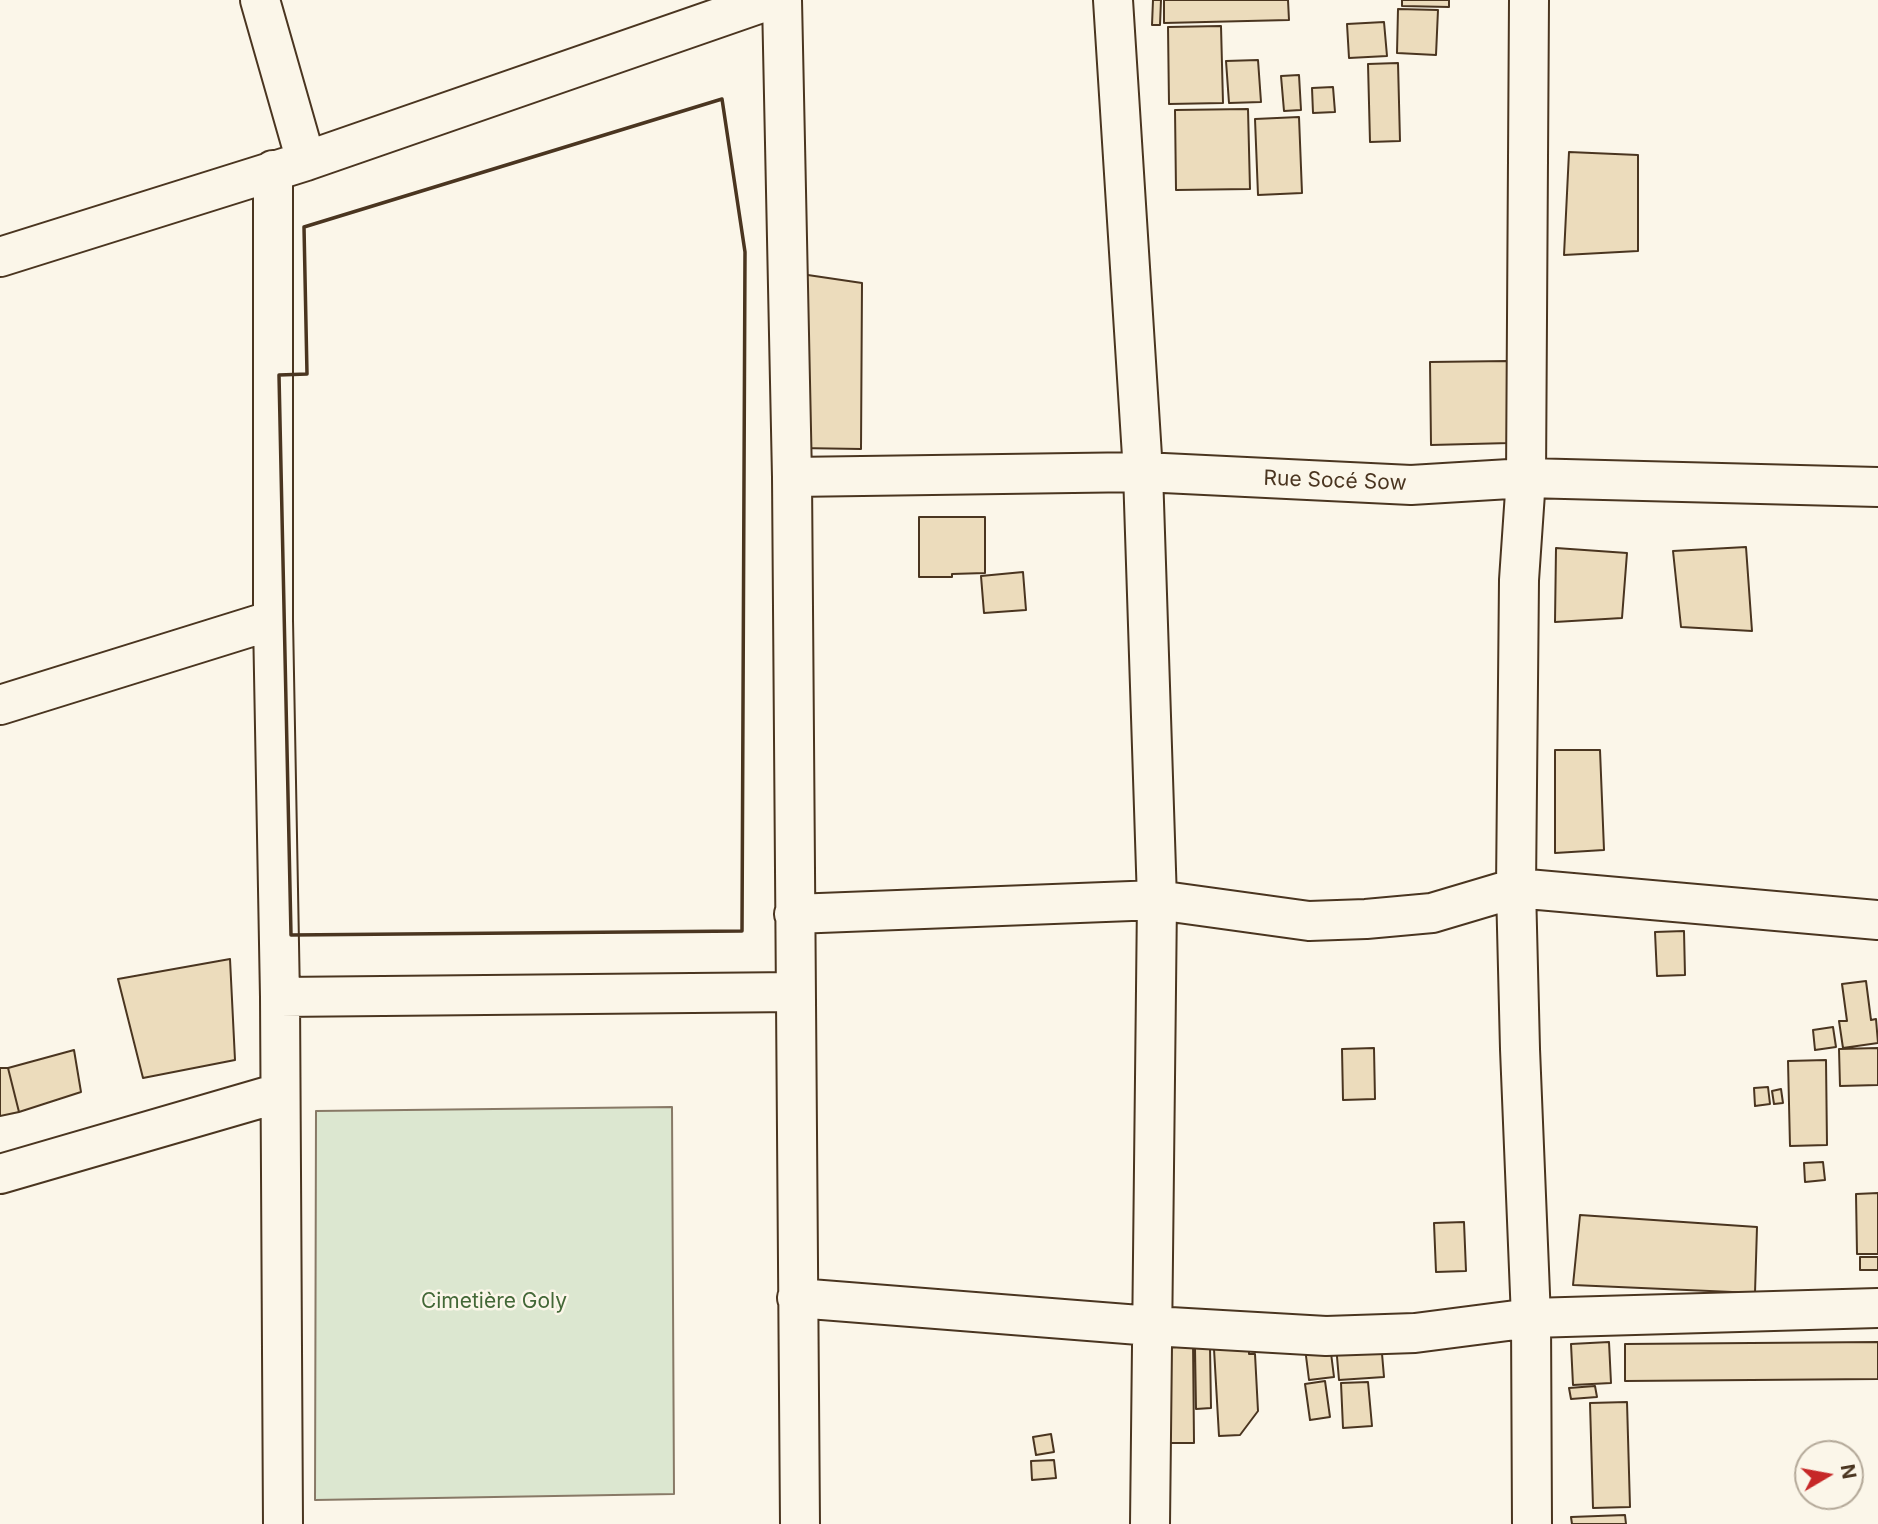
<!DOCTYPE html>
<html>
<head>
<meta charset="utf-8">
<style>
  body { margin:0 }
  #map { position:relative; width:1878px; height:1524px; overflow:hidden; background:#fbf6e9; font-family:Inter,sans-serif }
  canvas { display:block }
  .north { position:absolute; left:1794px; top:1440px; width:70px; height:70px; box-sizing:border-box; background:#fbf6e9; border:2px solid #b4a999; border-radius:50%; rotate:80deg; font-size:19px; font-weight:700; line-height:28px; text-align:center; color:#4a3520 }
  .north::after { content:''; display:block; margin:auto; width:24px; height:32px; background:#c62828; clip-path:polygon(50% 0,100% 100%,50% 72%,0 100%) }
</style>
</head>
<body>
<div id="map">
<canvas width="1878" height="1524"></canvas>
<div class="north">N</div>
</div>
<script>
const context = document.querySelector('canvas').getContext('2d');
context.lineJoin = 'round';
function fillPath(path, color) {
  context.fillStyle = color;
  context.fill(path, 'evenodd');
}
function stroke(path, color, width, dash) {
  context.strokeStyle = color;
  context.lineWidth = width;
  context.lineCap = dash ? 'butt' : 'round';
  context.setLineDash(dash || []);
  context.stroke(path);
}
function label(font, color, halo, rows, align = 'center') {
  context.font = font + ' Inter,sans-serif';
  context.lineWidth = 5;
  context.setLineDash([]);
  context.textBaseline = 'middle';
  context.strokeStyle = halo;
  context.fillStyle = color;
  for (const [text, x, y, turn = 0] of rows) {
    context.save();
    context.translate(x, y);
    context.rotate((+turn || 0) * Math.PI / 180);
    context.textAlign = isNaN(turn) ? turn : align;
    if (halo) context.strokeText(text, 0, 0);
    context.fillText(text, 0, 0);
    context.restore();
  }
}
const green = new Path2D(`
  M672,1107l2,387 -359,6 1,-389z`);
fillPath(green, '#dce7d0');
stroke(green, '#887966', 2);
const building = new Path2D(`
  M1153,0h8l-1,25h-8z
  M1164,0h124l1,20 -125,3z
  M1402,0h47v7l-47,-1z
  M1398,9l40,1 -2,45 -39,-2z
  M1384,22l3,34 -38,2 -2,-34z
  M1221,26l2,77 -54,1 -1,-77z
  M1258,60l3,42 -32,1 -3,-42z
  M1398,63l2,78 -30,1 -2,-78z
  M1299,75l2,35 -17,1 -3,-35z
  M1333,87l2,25 -22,1 -1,-25z
  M1248,109l2,80 -74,1 -1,-80z
  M1299,117l3,76 -44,2 -3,-76z
  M1569,152l69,3v96l-74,4z
  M801,274l61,9 -1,166 -62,-1z
  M1508,361l2,82 -79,2 -1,-83z
  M919,517h66v56l-33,1v3h-33z
  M1746,547l6,84 -71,-4 -8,-76z
  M1556,548l71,5 -5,65 -67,4z
  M1023,572l3,38 -42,3 -3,-37z
  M1555,750h45l4,100 -49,3z
  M1684,931l1,44 -28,1 -2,-44z
  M230,959l5,101 -92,18 -25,-99z
  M1866,981l5,39 5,-1 2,24 -35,5 -4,-27h8l-5,-37z
  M1833,1027l3,20 -21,3 -2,-20z
  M1374,1048l1,51 -32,1 -1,-51z
  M1878,1048v37l-38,1 -1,-37z
  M74,1050l7,42 -62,20 -11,-44z
  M1826,1060l1,85 -37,1 -2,-85z
  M0,1068h8l11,44 -19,4z
  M1768,1087l2,17 -15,2 -1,-18z
  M1781,1089l2,14 -9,1 -2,-13z
  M1823,1162l2,18 -20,2 -1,-19z
  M1878,1193v61h-21l-1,-60z
  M1580,1215l177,12 -2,66 -182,-8z
  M1464,1222l2,49 -30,1 -2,-49z
  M1860,1257h18v13h-18z
  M1166,1341h27l1,102h-28z
  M1381,1342l3,35 -45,3 -3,-35z
  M1609,1342l2,41 -38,2 -2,-41z
  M1878,1342v37l-253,2v-37z
  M1330,1345l4,32 -25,3 -4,-32z
  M1210,1347l1,61 -15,1 -1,-61z
  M1249,1347v7h6l3,57 -18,24 -21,1 -5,-87z
  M1325,1381l5,36 -20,3 -5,-36z
  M1368,1382l4,44 -29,2 -2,-45z
  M1595,1386l2,11 -26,2 -2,-11z
  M1627,1402l3,105 -37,1 -3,-105z
  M1051,1434l3,18 -18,3 -3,-18z
  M1054,1460l2,18 -24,2 -1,-19z
  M1625,1515l1,9h-54l-1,-7z`);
fillPath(building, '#ecdcbc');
stroke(building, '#4a3520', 2);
const minor = new Path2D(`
  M260,0l46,161
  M782,0l10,477 8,1047
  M1113,0l30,472 14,428 -7,624
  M1529,0l-3,478 -7,102 -3,308 4,161 11,269 1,206
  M273,170v450l7,377 3,527
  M0,257l306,-96 464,-161
  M792,477l351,-5 268,13 115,-7 352,9
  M0,705l273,-85
  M794,914l363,-14 152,21 57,-2 66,-6 84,-25 362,32
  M280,997l515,-5
  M0,1174l279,-81
  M797,1298l355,28 174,10 89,-3 116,-15 347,-10`);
stroke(minor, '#4a3520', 42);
stroke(minor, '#fbf6e9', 38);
stroke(new Path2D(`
  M722,99l23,153 -3,679 -451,4 -12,-560 28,-1 -3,-147z`), '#4a3520', 3.5);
label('21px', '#4a3520', '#fbf6e9', [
  ["Rue Socé Sow",1335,481,2]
]);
label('21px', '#436837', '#fbf6e9', [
  ["Cimetière Goly",494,1302]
]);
</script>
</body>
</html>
